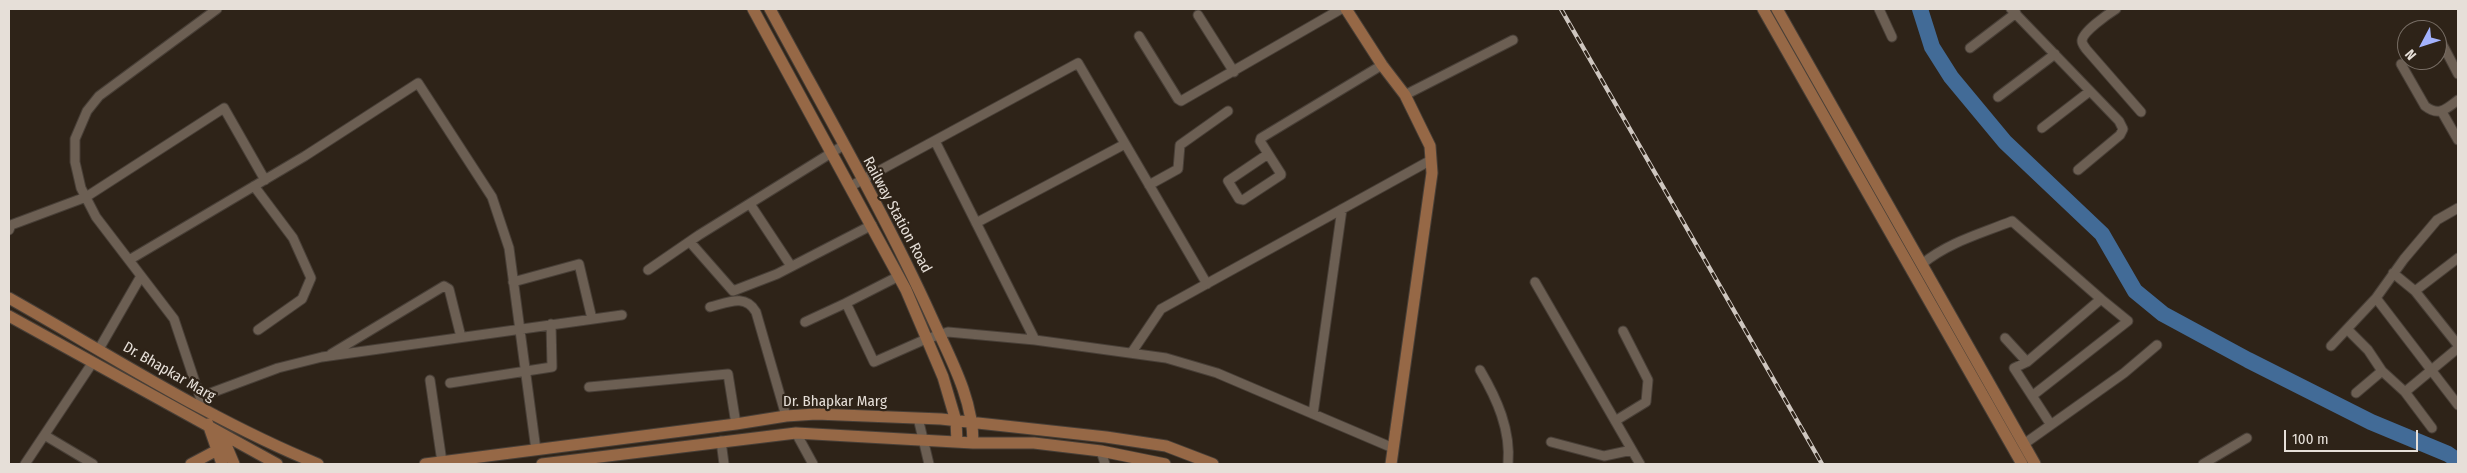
<!DOCTYPE html>
<html>
<head>
<meta charset="utf-8">
<style>
  body { margin:0 }
  #map { position:relative; width:2467px; height:473px; overflow:hidden; background:#2e2318; font-family:"Fira Sans Condensed",sans-serif }
  canvas { display:block }
  .frame { position:absolute; inset:0; border:10px solid #e6dfd8; pointer-events:none }
  .north { position:absolute; left:2397px; top:20px; width:50px; height:50px; box-sizing:border-box; background:#2e2318; border:1px solid #786e65; border-radius:50%; rotate:230deg; font-size:14px; font-weight:700; line-height:20px; text-align:center; color:#e6dfd8 }
  .north::after { content:''; display:block; margin:auto; width:18px; height:22px; background:#a3b2fd; clip-path:polygon(50% 0,100% 100%,50% 72%,0 100%) }
  .scale { position:absolute; left:2284px; top:430px; width:134px; height:22px; box-sizing:border-box; border:2px solid #e6dfd8; border-top:0; padding-left:6px; font-size:15px; line-height:18px; white-space:nowrap; color:#e6dfd8; -webkit-text-stroke:4px #2e2318; paint-order:stroke }
</style>
</head>
<body>
<div id="map">
<canvas width="2467" height="473"></canvas>
<div class="frame"></div>
<div class="north">N</div>
<div class="scale">100 m</div>
</div>
<script>
const context = document.querySelector('canvas').getContext('2d');
context.lineJoin = 'round';
function stroke(path, color, width, dash) {
  context.strokeStyle = color;
  context.lineWidth = width;
  context.lineCap = dash ? 'butt' : 'round';
  context.setLineDash(dash || []);
  context.stroke(path);
}
function label(font, color, halo, rows, align = 'center') {
  context.font = font + ' "Fira Sans Condensed",sans-serif';
  context.lineWidth = 4.5;
  context.setLineDash([]);
  context.textBaseline = 'middle';
  context.strokeStyle = halo;
  context.fillStyle = color;
  for (const [text, x, y, turn = 0] of rows) {
    context.save();
    context.translate(x, y);
    context.rotate((+turn || 0) * Math.PI / 180);
    context.textAlign = isNaN(turn) ? turn : align;
    if (halo) context.strokeText(text, 0, 0);
    context.fillText(text, 0, 0);
    context.restore();
  }
}
stroke(new Path2D(`
  M1920,9l12,38 19,30 54,65 97,92 33,57 28,23 85,46 123,62 77,32 10,7`), '#426b97', 16);
const street = new Path2D(`
  M1879,9l13,28
  M2011,9l108,112 4,8 -3,6 -42,35
  M2116,9c-8,5 -34,23 -34,32 0,3 2,5 4,8l55,63
  M1198,15l36,57
  M2437,34l21,40
  M1139,36l39,63 3,2 160,-92
  M1970,48l46,-35
  M2401,64l24,42c14,11 21,3 33,-6
  M1405,95l108,-55
  M1998,97l57,-43
  M2442,112l16,28
  M2042,128l48,-37
  M935,141l100,199 131,18 51,15 176,75
  M1268,154l-40,27 11,18 4,1 38,-25v-1l-21,-33 1,-3 121,-73
  M1149,185l29,-16 2,-24 48,-34
  M254,186l39,52 18,40 -9,21 -44,31
  M851,186l227,-123 129,221
  M750,204l41,62
  M976,223l149,-79
  M9,230l2,-5 75,-28 138,-89 41,72
  M690,242l43,49 44,-17 95,-49
  M129,260l176,-104 113,-73 74,114 17,51 27,202
  M1922,264c27,-22 58,-30 90,-43l89,78 -74,63 -13,6 37,57
  M648,270l51,-35 145,-90
  M2393,273l22,18 43,54
  M899,276l-53,27 28,59 52,-23 22,-7 87,8
  M513,282l66,-18 13,55
  M1535,282l105,182
  M2415,291l43,-33
  M2376,298l82,107
  M710,307c17,-4 35,-14 46,5l30,104
  M805,322l41,-19
  M2347,329l21,21 14,21 23,21 27,36
  M2005,338l22,24
  M2331,346l45,-48 28,-39 33,-39 21,-12
  M99,349l42,-73
  M1132,352l29,-43 270,-149
  M331,354l113,-68 5,3 12,48
  M1480,370c17,29 31,60 28,94
  M430,380l12,82
  M450,383l102,-16 -1,-43
  M589,387l139,-13 8,50
  M2405,392l53,-44
  M2356,393l26,-22
  M2032,396l96,-75 -27,-22
  M200,397l78,-29 44,-11 300,-42
  M204,409l-30,-90 -78,-102 -15,-29 -6,-26v-23l12,-28 12,-15 118,-87
  M1313,414l29,-205
  M918,418l11,46
  M1615,421l31,-19 2,-22 -25,-49
  M796,433l17,31
  M46,436l47,28
  M721,441l3,23
  M1551,442l53,14 28,-6
  M2024,444l100,-71 33,-28
  M1101,451l4,13
  M25,464l68,-102
  M2203,464l44,-26`);
const secondary = new Path2D(`
  M753,9l153,281 37,87 13,44 1,21
  M770,9c55,102 114,203 162,309 18,40 41,80 41,125
  M1346,9l36,56 23,30 25,51 2,27 -41,291
  M1763,9l259,455
  M1777,9l258,455
  M9,298c101,57 201,122 309,166
  M9,316l268,148
  M208,424l14,40
  M221,433l13,31
  M191,464l32,-17
  M425,464l311,-40 50,-8 30,-2 125,5 165,18 60,9 47,18
  M542,464l254,-31 177,10h61l67,8 64,13`);
stroke(street, '#483f37', 11);
stroke(secondary, '#483f37', 13);
stroke(street, '#6c5f53', 9);
stroke(secondary, '#966846', 11);
const rail = new Path2D(`
  M1561,9l261,455`);
stroke(rail, '#cec6bf', 4.5);
stroke(rail, '#2e2318', 2.5, [8]);
label('15px', '#e6dfd8', '#2e2318', [
  ["Railway Station Road",897,215,62],
  ["Dr. Bhapkar Marg",169,372,30],
  ["Dr. Bhapkar Marg",835,402]
]);
</script>
</body>
</html>
